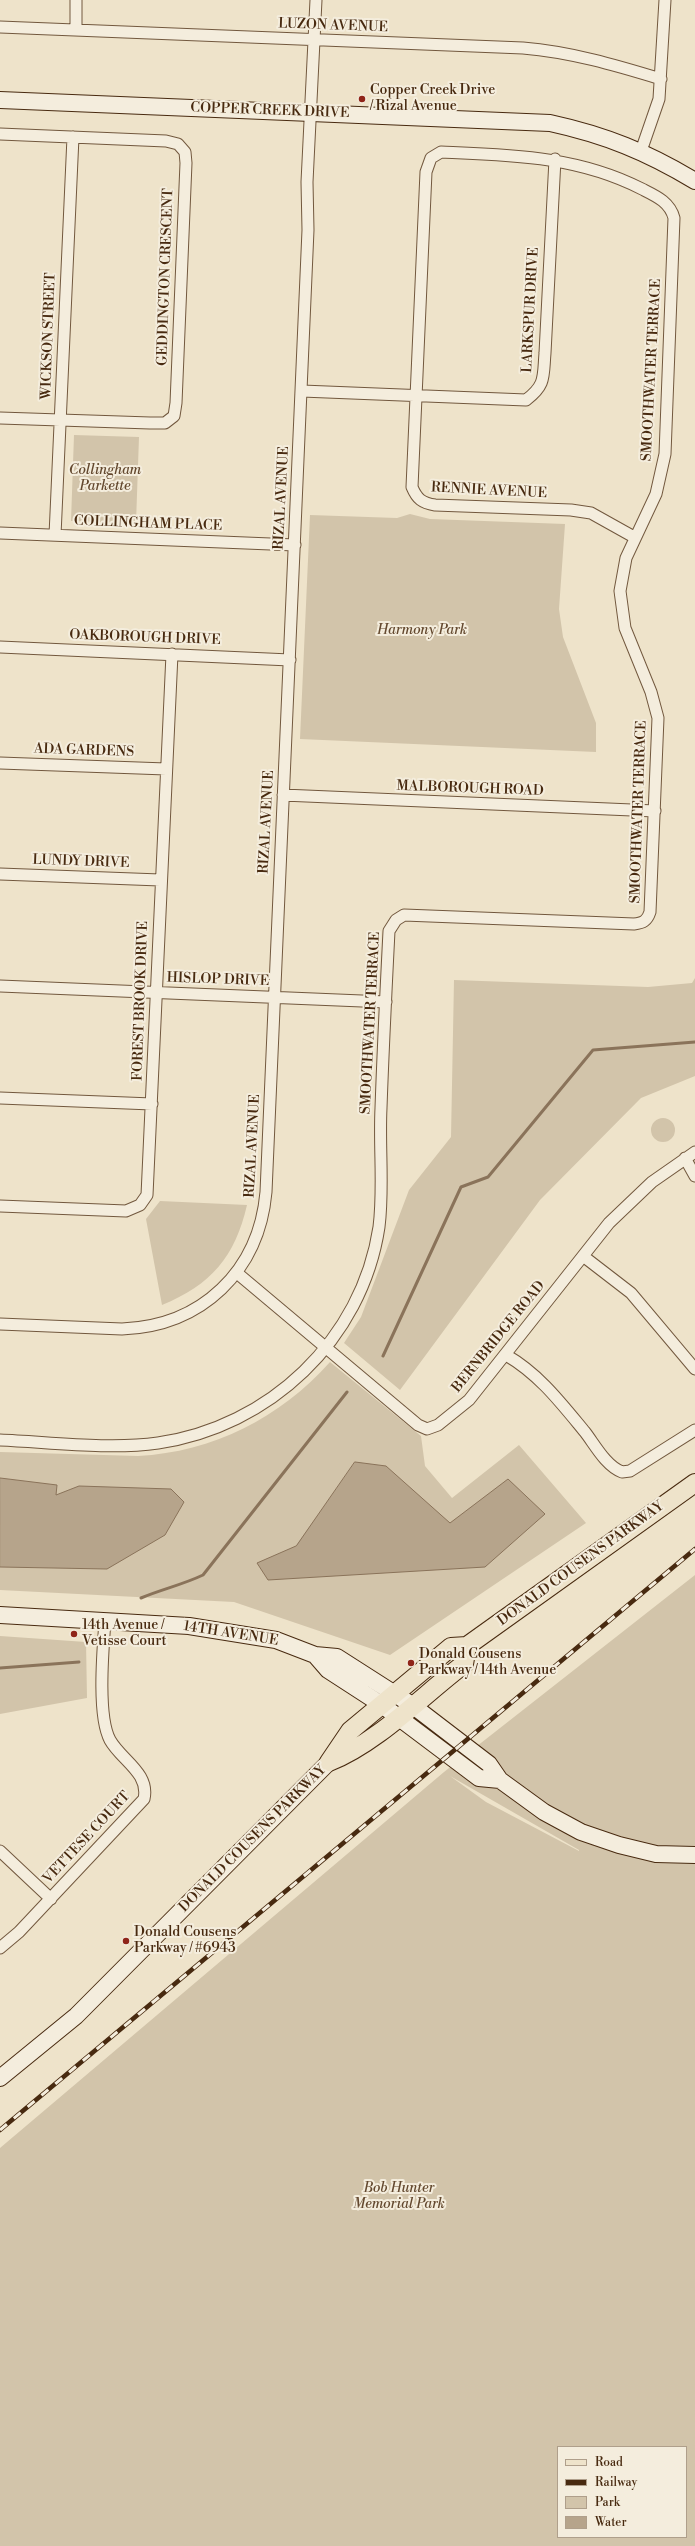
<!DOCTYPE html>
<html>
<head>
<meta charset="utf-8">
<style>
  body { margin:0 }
  #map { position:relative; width:695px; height:2546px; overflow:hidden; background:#eee3ca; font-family:"Libre Bodoni",serif }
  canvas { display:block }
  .legend { position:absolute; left:557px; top:2446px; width:130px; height:92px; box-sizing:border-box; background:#f4eddd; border:1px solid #af9f8b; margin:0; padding:5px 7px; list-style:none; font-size:12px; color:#482a10 }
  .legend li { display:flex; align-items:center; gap:8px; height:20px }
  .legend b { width:20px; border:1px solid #af9f8b }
</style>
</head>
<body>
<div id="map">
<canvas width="695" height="2546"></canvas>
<ul class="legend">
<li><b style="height:5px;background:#eee3ca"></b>Road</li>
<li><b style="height:5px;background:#482a10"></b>Railway</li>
<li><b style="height:11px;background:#d2c4aa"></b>Park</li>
<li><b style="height:11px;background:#b6a48b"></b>Water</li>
</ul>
</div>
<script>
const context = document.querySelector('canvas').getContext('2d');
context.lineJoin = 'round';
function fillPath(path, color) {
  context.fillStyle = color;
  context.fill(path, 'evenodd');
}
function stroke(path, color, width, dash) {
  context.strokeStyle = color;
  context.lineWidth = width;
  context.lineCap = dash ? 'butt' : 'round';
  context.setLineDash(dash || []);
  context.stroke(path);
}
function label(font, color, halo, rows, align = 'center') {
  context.font = font + ' "Libre Bodoni",serif';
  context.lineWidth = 4;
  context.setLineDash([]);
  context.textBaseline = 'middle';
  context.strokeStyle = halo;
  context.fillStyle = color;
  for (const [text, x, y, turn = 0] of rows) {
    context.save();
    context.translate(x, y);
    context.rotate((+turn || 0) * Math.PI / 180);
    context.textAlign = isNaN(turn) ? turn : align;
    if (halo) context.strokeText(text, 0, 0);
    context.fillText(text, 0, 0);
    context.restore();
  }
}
fillPath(new Path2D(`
  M74,435l65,2 -3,86 -65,-2z
  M410,514l20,5 135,5 -6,85 4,28 33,86v29l-296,-13 10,-224 87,3z
  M695,978v98l-54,22 -101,102 -140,190 -56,-47 17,-26 48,-127 42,-53 3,-157 194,7 44,-4z
  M651 1130a12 12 0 1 1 24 0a12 12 0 1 1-24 0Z
  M160,1201l87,4c-12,52 -36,80 -85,100l-16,-86z
  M330,1362l91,74 4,30 27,32 67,-53 67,78 -196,132 -156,-53 -234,-12v-138l138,4c75,-4 142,-38 192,-94z
  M695,1575v971h-695v-398l444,-376zM450,1776l129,74v1l-93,-49zM558,2447h128v90h-128z
  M0,1636l86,6 1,56 -87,16z`), '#d2c4aa');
const water = new Path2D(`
  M355,1462l31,4 64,57 58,-44 37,35 -60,53 -217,13 -11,-17 39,-17z
  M0,1478l57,7 -1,10 23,-9 92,3 13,13 -19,33 -58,34 -107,-2z`);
fillPath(water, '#b6a48b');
stroke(water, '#8a735a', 1);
stroke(new Path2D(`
  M383,1356l78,-169 27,-10 105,-127 102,-8
  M141,1598c21,-9 41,-13 62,-23l144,-183
  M0,1668l79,-6`), '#8a735a', 3);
const street = new Path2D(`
  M0,27l523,21c48,4 92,17 138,31
  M76,30v-30
  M0,134l166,7 12,3 7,8 1,11 -10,240 -2,13 -9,7h-15l-150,-5
  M641,151l18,-52 6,-99
  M302,391l224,9c20,-15 17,-23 19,-47l10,-194
  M0,533l295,12
  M55,535l18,-398
  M0,647l290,13
  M0,763l166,6
  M283,795l372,16
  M0,874l160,6
  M0,986l386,16
  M0,1098l152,6
  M685,1158l10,18
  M0,1206l126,5 14,-6 7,-10 25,-541
  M583,1256l48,37 64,76
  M237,1273l181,152 9,4 11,-4 31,-25 140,-177 43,-41 43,-30
  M0,1324l122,5c80,-3 137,-58 144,-137l42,-962 -1,-48 9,-182
  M506,1355c33,19 55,48 79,77 10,13 21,34 37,40l8,-1 65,-41
  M0,1440c49,2 109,10 158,3 111,-16 204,-103 221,-216 5,-39 0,-79 2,-119 2,-59 5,-118 8,-177l7,-11 8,-5 230,9c9,-1 13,-3 16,-12l8,-194 -7,-26 -26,-64 -5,-37 6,-33 30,-64 9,-40 9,-236c-4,-16 -18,-22 -32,-29 -64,-33 -131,-34 -201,-37l-10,6 -5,14 -14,315c5,12 10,16 23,18l136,5 20,3 43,24
  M0,1851l51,48
  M0,1948l19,-16 125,-133c6,-26 -23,-39 -34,-59 -13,-24 -7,-91 -5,-119`);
const secondary = new Path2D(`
  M0,100l550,23c55,12 97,29 145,58
  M0,1615l189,11 87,14 39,15 22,2 75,48 77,59 11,16 44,32 37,20 38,13 37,9 39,1
  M315,1655l13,15 54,35 97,73 21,2
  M0,2078l76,-62 253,-254`);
const primary = new Path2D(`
  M329,1762l21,-31 101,-84 16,-1 228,-163
  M329,1762c48,-19 93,-66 135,-98l3,-18`);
stroke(street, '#72583e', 13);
stroke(secondary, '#482a10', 18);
stroke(primary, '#482a10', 20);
stroke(street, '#f4eddd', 11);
stroke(secondary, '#f4eddd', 16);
stroke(primary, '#eee3ca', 18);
const rail = new Path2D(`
  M0,2130l695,-581`);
stroke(rail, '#482a10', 4.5);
stroke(rail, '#f4eddd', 3, [9]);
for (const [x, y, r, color] of [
  [362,99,4,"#8f2418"],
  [74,1634,4,"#8f2418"],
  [411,1663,4,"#8f2418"],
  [126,1941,4,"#8f2418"]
]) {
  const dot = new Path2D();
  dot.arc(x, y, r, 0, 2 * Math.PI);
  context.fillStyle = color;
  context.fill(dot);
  stroke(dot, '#f4eddd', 1.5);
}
label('14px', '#482a10', '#f4eddd', [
  ["LUZON AVENUE",333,26,2],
  ["COPPER CREEK DRIVE",270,111,2],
  ["GEDDINGTON CRESCENT",166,277,-88],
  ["LARKSPUR DRIVE",531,310,-87],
  ["WICKSON STREET",49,336,-88],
  ["SMOOTHWATER TERRACE",652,370,-87],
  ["RENNIE AVENUE",489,491,3],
  ["RIZAL AVENUE",282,498,-87],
  ["COLLINGHAM PLACE",148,524,2],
  ["OAKBOROUGH DRIVE",145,638,2],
  ["ADA GARDENS",84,751,2],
  ["MALBOROUGH ROAD",470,789,2],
  ["SMOOTHWATER TERRACE",639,812,-88],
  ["RIZAL AVENUE",267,822,-87],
  ["LUNDY DRIVE",81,862,2],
  ["HISLOP DRIVE",218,980,2],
  ["FOREST BROOK DRIVE",141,1001,-88],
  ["SMOOTHWATER TERRACE",371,1023,-87],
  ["RIZAL AVENUE",253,1146,-87],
  ["BERNBRIDGE ROAD",499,1337,-51],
  ["DONALD COUSENS PARKWAY",581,1564,-36],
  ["14TH AVENUE",231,1634,9],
  ["VETTESE COURT",87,1838,-47],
  ["DONALD COUSENS PARKWAY",253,1839,-45]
]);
label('14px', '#482a10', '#f4eddd', [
  ["Copper Creek Drive",370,91],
  ["/ Rizal Avenue",370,107],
  ["14th Avenue /",82,1626],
  ["Vetisse Court",82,1642],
  ["Donald Cousens",419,1655],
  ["Parkway / 14th Avenue",419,1671],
  ["Donald Cousens",134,1933],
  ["Parkway / #6943",134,1949]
], 'left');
label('italic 14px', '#64492f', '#f4eddd', [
  ["Collingham",105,471],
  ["Parkette",105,487],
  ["Harmony Park",422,631],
  ["Bob Hunter",399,2189],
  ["Memorial Park",399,2205]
]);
</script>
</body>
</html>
